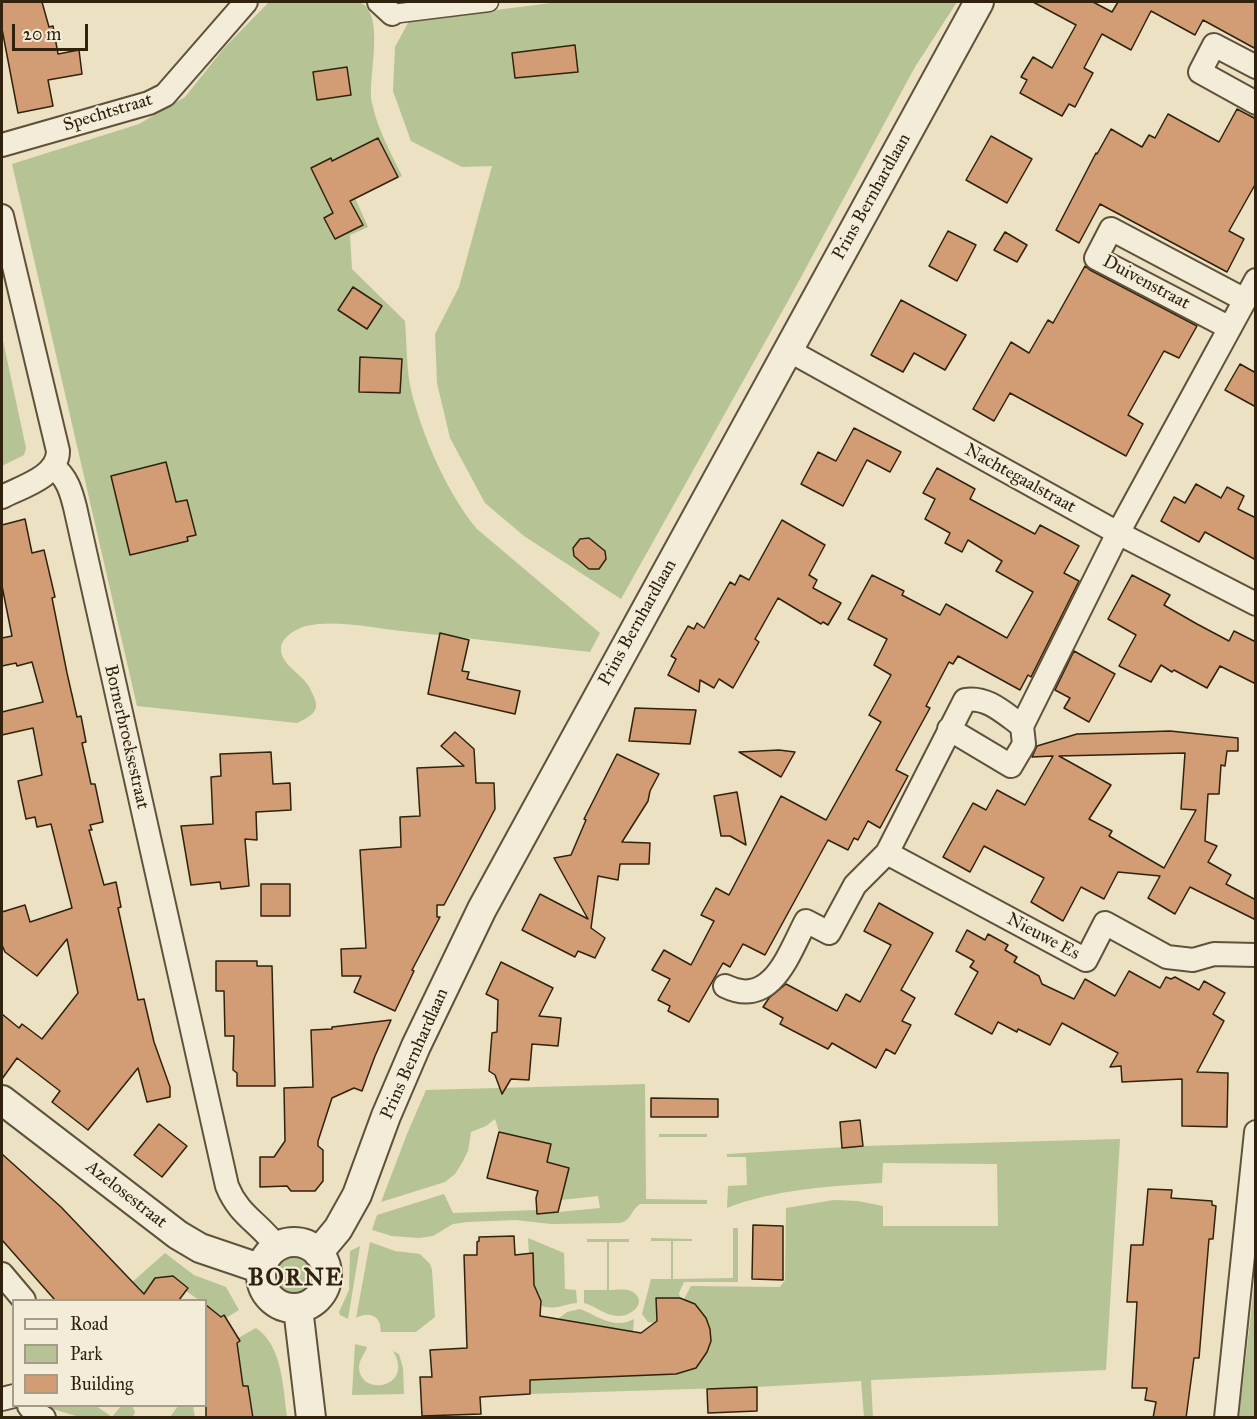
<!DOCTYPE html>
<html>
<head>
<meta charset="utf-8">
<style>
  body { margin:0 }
  #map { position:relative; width:1257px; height:1419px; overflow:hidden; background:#ece1c3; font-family:"IM FELL Great Primer",serif }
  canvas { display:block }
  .frame { position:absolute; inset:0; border:3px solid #30220d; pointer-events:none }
  .legend { position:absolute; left:12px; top:1299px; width:195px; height:108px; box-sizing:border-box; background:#f3ecd8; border:2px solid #a59b87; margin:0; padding:8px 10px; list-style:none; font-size:18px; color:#30220d }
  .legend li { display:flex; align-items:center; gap:12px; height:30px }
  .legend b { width:30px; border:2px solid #a59b87 }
  .scale { position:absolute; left:12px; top:24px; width:76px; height:27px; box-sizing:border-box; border:3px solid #30220d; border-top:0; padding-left:8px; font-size:18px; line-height:21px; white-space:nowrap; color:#30220d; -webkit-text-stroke:4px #f3ecd8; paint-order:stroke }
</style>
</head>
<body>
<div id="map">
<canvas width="1257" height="1419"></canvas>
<div class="frame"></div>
<ul class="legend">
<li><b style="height:8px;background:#f3ecd8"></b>Road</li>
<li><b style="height:16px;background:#b6c395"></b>Park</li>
<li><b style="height:16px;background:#d29c75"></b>Building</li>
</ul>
<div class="scale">20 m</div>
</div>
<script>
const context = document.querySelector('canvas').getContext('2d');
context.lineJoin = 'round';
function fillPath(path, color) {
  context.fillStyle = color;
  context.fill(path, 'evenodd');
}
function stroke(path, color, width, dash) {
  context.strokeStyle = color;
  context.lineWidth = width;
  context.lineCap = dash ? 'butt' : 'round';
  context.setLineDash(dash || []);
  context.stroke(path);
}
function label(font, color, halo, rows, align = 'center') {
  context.font = font + ' "IM FELL Great Primer",serif';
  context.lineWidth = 4.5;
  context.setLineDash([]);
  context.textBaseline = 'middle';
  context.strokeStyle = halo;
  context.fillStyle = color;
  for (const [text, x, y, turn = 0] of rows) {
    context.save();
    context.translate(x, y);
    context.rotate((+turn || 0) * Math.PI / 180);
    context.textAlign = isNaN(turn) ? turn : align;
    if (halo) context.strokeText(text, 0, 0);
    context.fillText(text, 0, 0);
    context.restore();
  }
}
fillPath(new Path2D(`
  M269,2h90c28,10 8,77 13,101 5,25 19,50 30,73l-47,22 13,29 -18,8 2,34 53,52c2,23 1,50 7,73 11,43 36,101 65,135l123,104 -10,19c-63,-7 -125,-14 -188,-21 -28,-3 -68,-12 -96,-5 -10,3 -25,11 -25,23 -1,14 20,25 27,36 2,3 4,8 6,12 7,15 -5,20 -17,26l-160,-17 -125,-542 127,-40 46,-27 39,-49z
  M559,2h398l-42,65 -127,234 -167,298 -97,-63 -39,-33 -35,-65 -13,-55 -2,-49 24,-47 33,-121 -30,1 -51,-26 -18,-50 2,-44 14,-26z
  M2,336l24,112 -2,7 -22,11z
  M645,1084l1,115 61,1v4h-67c-9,6 -9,17 -20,19l-69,1 -35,-4 -49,2 -14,2 -20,12 -14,2 -27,-2 -20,-6 5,-15 67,-21 9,19 84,-3v4l63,-6 -2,-12 -37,4 8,-32 -22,-6 3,-18 -51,-12 -4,-13 -9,7 -15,6 -3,19 -6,12 -7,11 -10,8 -64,20 26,-68 19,-44z
  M659,1134h48v3h-48z
  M1120,1139l-14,231 -235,10 2,38 -9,-1 -3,-36 -104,6 -227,7 -1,-19 32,4 115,-5c42,-12 48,-56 8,-75l7,-13 89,1 5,-7 1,-72 48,-8 24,1 25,5v20h115l-1,-62 -114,-1 -1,20c-50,3 -107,6 -155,25l1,-22 19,-1 -1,-28h-19v-3l136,-8z
  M733,1228h5v54h-54l-5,11 1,5h-24l1,23 -3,2 -6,-1 -6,-8 9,-35h20v-38h-20v-3l41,1v2h-19v38l60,-1z
  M528,1238l36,15 1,36 11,1 1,13c-17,2 -18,7 -36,3l-2,-11 -5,-7 -1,-34h-4z
  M587,1239h42v3h-20v48c7,0 18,-2 24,2 15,10 -1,24 -14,24 -14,0 -23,-10 -35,-13v-13h23v-48h-20z
  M370,1242l25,9 25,3 10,10 2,6 3,47 -19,15h-35c-1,-3 0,-7 -2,-10 -4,-10 -17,-8 -23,-4z
  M360,1246l-12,73 -8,-4 -1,-3 10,-22 1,-39z
  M165,1253l29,22 32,12 13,23 -13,8 -2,-3 -3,2 -15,-12v-5h-7l-13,-9 2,-4 -15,-11 -18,2 -16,22h-27z
  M275 1276a19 19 0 1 1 38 0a19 19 0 1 1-38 0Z
  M1255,1278v139h-16z
  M580,1309c18,7 34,21 54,10l-1,13 -75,-13 9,-7z
  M256,1328c27,18 27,61 31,89h-40l5,-6 -4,-25h-5l-6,-43 1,-5z
  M355,1344l12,3c-2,7 -8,12 -8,21 2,30 56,19 34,-17l6,3 4,14 1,26 -52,1z
  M52,1406h44l16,11 9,-11h11l3,6 -2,5h-54l-26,-8 -3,-2z
  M178,1406h15l2,11h-25z`), '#b6c395');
const building = new Path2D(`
  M2,2h40l7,25 4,-1 5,28 21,-4 3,24 -34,6 5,26 -35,7 -16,-84z
  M1033,2h60l19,10 6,-10h138v47l-53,-29 -8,15 -44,-24 -20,39 -29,-16 -18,34 9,5 -18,34 -6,-3 -7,12 -42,-23 7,-13 -6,-3 12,-20 19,11 24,-43z
  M575,45l3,27 -63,6 -3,-25z
  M347,67l4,28 -34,5 -4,-28z
  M1237,109l19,10v64l-27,48 15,8 -17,33 -127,-68 -21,39 -23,-13 40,-77 1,1 14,-25 31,18 7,-12 6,3 13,-24 51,28z
  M991,136l41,23 -25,44 -41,-23z
  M378,138l20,39 -48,24 13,24 -28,14 -11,-21 9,-5 -22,-45 20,-10 1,3z
  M948,231l28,14 -19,36 -28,-15z
  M1005,232l22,13 -10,17 -23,-12z
  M1085,266l5,4 107,56 -18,32 -15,-7 -36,64 15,9 -17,32 -116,-63 -16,28 -21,-12 38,-67 18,11 19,-33 5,3z
  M353,287l29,19 -15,23 -29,-19z
  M901,300l65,35 -21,35 -31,-17 -11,19 -32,-17z
  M360,357l42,2 -2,34 -41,-1z
  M1240,364l16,9v34l-31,-17z
  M854,428l47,24 -11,20 -23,-12 -24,46 -42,-22 17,-32 18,9z
  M166,462l10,40 11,-2 9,35 -9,2 1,4 -58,14 -19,-79z
  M937,468l38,21 -5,10 65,35 5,-9 39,21 -15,27 15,8 -48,96 -3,-2 -8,15 -62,-34 -5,8 -4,-2 -23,44 4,2 -34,62 12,6 -28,52 -12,-7 -10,19 -4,-2 -6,12 -20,-10 -63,115 -22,-11 -13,23 -7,-4 -34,59 -21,-11 2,-5 -12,-6 12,-21 -18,-9 12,-20 27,15 23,-44 -13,-6 15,-27 13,7 52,-99 45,24 55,-98 -12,-7 22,-40 -17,-10 13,-26 -39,-20 24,-44 32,16 -2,4 38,20 6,-11 61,34 26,-46 -37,-21 6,-10 -34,-21 -6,12 -17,-9 5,-10 -25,-14 10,-20 -12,-6z
  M1196,484l25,14 6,-11 17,9 -6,13 18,9v42l-51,-28 -6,10 -38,-21 13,-24 11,6z
  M25,519l7,34 12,-3 11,47 -3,1 15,75 10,44 4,-1 5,26 -4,1 9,41h4l8,38 -13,3 2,5h-3l15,55 12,-3 5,25 -3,1 20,92 6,-1 10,43 16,45v10l-23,5 -9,-34 -50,62 -36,-28 8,-11 -43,-33 -15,21v-65l17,14 3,-4 20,15 36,-46 -11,-54 -30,37 -32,-24 -3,-7v-33l23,-7 5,17 42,-14 -21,-84 -14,3 -2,-10 -9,2 -8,-38 24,-6 -9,-47 -31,7v-23l41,-10 -11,-40 -15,4 -1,-3 -14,3v-28l10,-2 -10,-50v-61z
  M782,520l43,25 -16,30 8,5 -4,8 28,15 -13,22 -5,-3 -2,2 -43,-26 -23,41 4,3 -26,46 -14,-9 -5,9 -14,-8 -1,12 -31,-17 8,-16 -5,-3 17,-30 6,3 3,-6 7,5 26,-46 5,3 5,-10 9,5z
  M589,538l16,13 1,8 -7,10h-10l-15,-13 -1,-8 7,-9z
  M1132,575l38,20 -6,10 33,19 32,17 5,-10 22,11v42l-36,-18 -13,22 -33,-18 -2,2 -11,-7 -10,17 -32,-16 17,-31 -28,-16z
  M440,633l29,7 -7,31 7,1 -2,7 53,12 -5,23 -87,-20z
  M1074,651l41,23 -26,48 -25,-14 6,-10 -15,-8z
  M635,708l61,2 -6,34 -61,-3z
  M1170,731l68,7v13h-11l-2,15 -4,-1 -2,29h-11l-3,47 12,5 -9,16 23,13 -5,9 30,16v20l-66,-33 -15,27 -27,-16 12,-22 -42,-4 -14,27 -23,-12 -18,34 -32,-19 13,-24 -60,-32 -14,26 -27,-15 30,-54 13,7 11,-20 28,15 28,-49 -21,1 5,-11 40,-12zM1185,753l-4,56 15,1 -32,58 -55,-32 3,-5 -23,-12 22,-34 -52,-29z
  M455,732l19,17 2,34h18l1,26 -51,96h-7v12h3l-28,53 2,1 -19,40 -41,-19 7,-16h-19l-1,-27 25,-1 -6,-98 41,-3 -1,-30 20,-1 -3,-48 47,-2 -23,-20z
  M779,750l16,2 -14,25 -42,-25z
  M271,752l2,32 17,-1 1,27 -35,2 1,28 -12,-1 4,47 -28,3 -1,-7 -29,3 -10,-59 32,-2 -2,-47 10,-1 -1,-22z
  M617,754l42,20 -9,17 -2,10 -26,41 28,1 -1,21h-29l-2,16 -20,-4 -7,52 14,10 -10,20 -17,-7 -3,6 -53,-27 18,-36 48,25 -34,-61 17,-3 15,-35 -2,-1z
  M737,792l9,53 -16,-9h-9l-7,-40z
  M261,884h29v32h-29z
  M879,903l54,30 -32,57 14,8 -13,23 9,4 -16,29 -9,-5 -10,19 -44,-25 -4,6 -48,-25 3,-6 -20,-11 6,-9 17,-14 51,27 9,-17 14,8 31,-57 -27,-14z
  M967,930l18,10 3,-6 20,11 -3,5 12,7 -3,5 25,14 3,8 32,15 11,-20 30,17 14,-25 31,17 6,-11 5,2 4,-2 24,13 5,-9 21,12 -12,21 11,7 -27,51 31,1 -1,54 -45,-1v-47l-60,3 -1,-16 -11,1 8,-14 -56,-30 -12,22 -32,-16 -1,3 -19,-10 -6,12 -37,-20 23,-42 -8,-5 4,-6 -18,-10z
  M216,961h41v5h15l3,120h-38v-13l-4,-3 1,-34h-9l-1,-45h-8z
  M501,962l52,26 -14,28 22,2 -3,28 -26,-2 -3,36 -18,-1 -9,15 -7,-19 -6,-4 3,-38 5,-1 1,-32 -12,-6z
  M391,1020l-16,36 -13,35 -8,-3 -22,10 -14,43v5l5,4v31l-8,10h-24l-4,-5 -27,1v-30h14l11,-16 -1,-53 29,-1 -2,-57 21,-1v-2z
  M651,1098l67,1v18h-67z
  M860,1120l3,26 -21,2 -2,-26z
  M159,1124l28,22 -25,31 -28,-22z
  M499,1132l52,12 -4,18 22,6 -11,44 -21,2 -1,-16 2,-7 -51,-13z
  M2,1154l59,53 83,87 11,-16 18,-2 15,12 -9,12h-124l-53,-60z
  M1148,1189l24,1 -1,8 41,3v4l4,1 -3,33h-4l-10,119h-5l-8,60h-33l3,-16 -11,-2 2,-12h-15l5,-86h-10l4,-57h12z
  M753,1225l30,1v54l-31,-1z
  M514,1236l1,19 18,-2 1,32 7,16 -1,15 101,17 16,-12 -1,-23h24l15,6 11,14 4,11 1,12 -4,11 -11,16 -20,6 -146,6v14l-50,3 1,17 -59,2 -2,-39h12l-2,-27 37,-2 -3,-93h13v-13l2,-1v-4z
  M206,1305l15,12 3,-2 16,26 -3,2 6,43h5l5,32h-47z
  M757,1387v24l-49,2 -1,-24z`);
fillPath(building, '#d29c75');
stroke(building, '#30220d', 1.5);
const pedestrian = new Path2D(`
  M392,14l97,-12`);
const minor = new Path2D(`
  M379,2l13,12
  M1256,67l-42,-22 -14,27 56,31
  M2,145l147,-42 16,-8 81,-93
  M2,216l56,235c0,26 -37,36 -56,46
  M1230,328l-134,-70 15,-29 134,71
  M788,350l330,183 138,71
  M54,467c13,11 17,24 21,40l152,679c12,30 32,36 50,61
  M949,729l62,37 13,-22 -2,-18 96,-193 138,-253
  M887,853l199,107 19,-37 62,34 26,3 21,-6 42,1
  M725,986c47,23 64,-33 81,-65l23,12 26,-48 32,-32 78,-153c22,-4 39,13 57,26
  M2,1274l22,26
  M2,1399l12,-3
  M29,1406l5,6 10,6
  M1226,1418l30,-286`);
const tertiary = new Path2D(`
  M2,1100l176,135 22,13 62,21
  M261 1275a33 33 0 1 1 66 0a33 33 0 1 1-66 0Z
  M318,1253l20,-24 19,-34 29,-79 30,-70 66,-137 497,-907
  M298,1308l13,110`);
stroke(pedestrian, '#5f523a', 21);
stroke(minor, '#5f523a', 26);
stroke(tertiary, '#5f523a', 32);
stroke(pedestrian, '#f3ecd8', 18);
stroke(minor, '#f3ecd8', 22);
stroke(tertiary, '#f3ecd8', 28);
label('18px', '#30220d', '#f3ecd8', [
  ["Spechtstraat",108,113,-17],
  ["Prins Bernhardlaan",872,197,-61],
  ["Duivenstraat",1146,283,28],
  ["Nachtegaalstraat",1020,479,29],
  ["Prins Bernhardlaan",638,623,-61],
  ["Bornerbroeksestraat",126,737,77],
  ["Nieuwe Es",1043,937,28],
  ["Prins Bernhardlaan",415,1054,-66],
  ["Azelosestraat",126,1195,38]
]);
context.letterSpacing = '1.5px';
label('bold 24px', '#30220d', '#f3ecd8', [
  ["BORNE",296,1279]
]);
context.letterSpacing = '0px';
</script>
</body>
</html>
